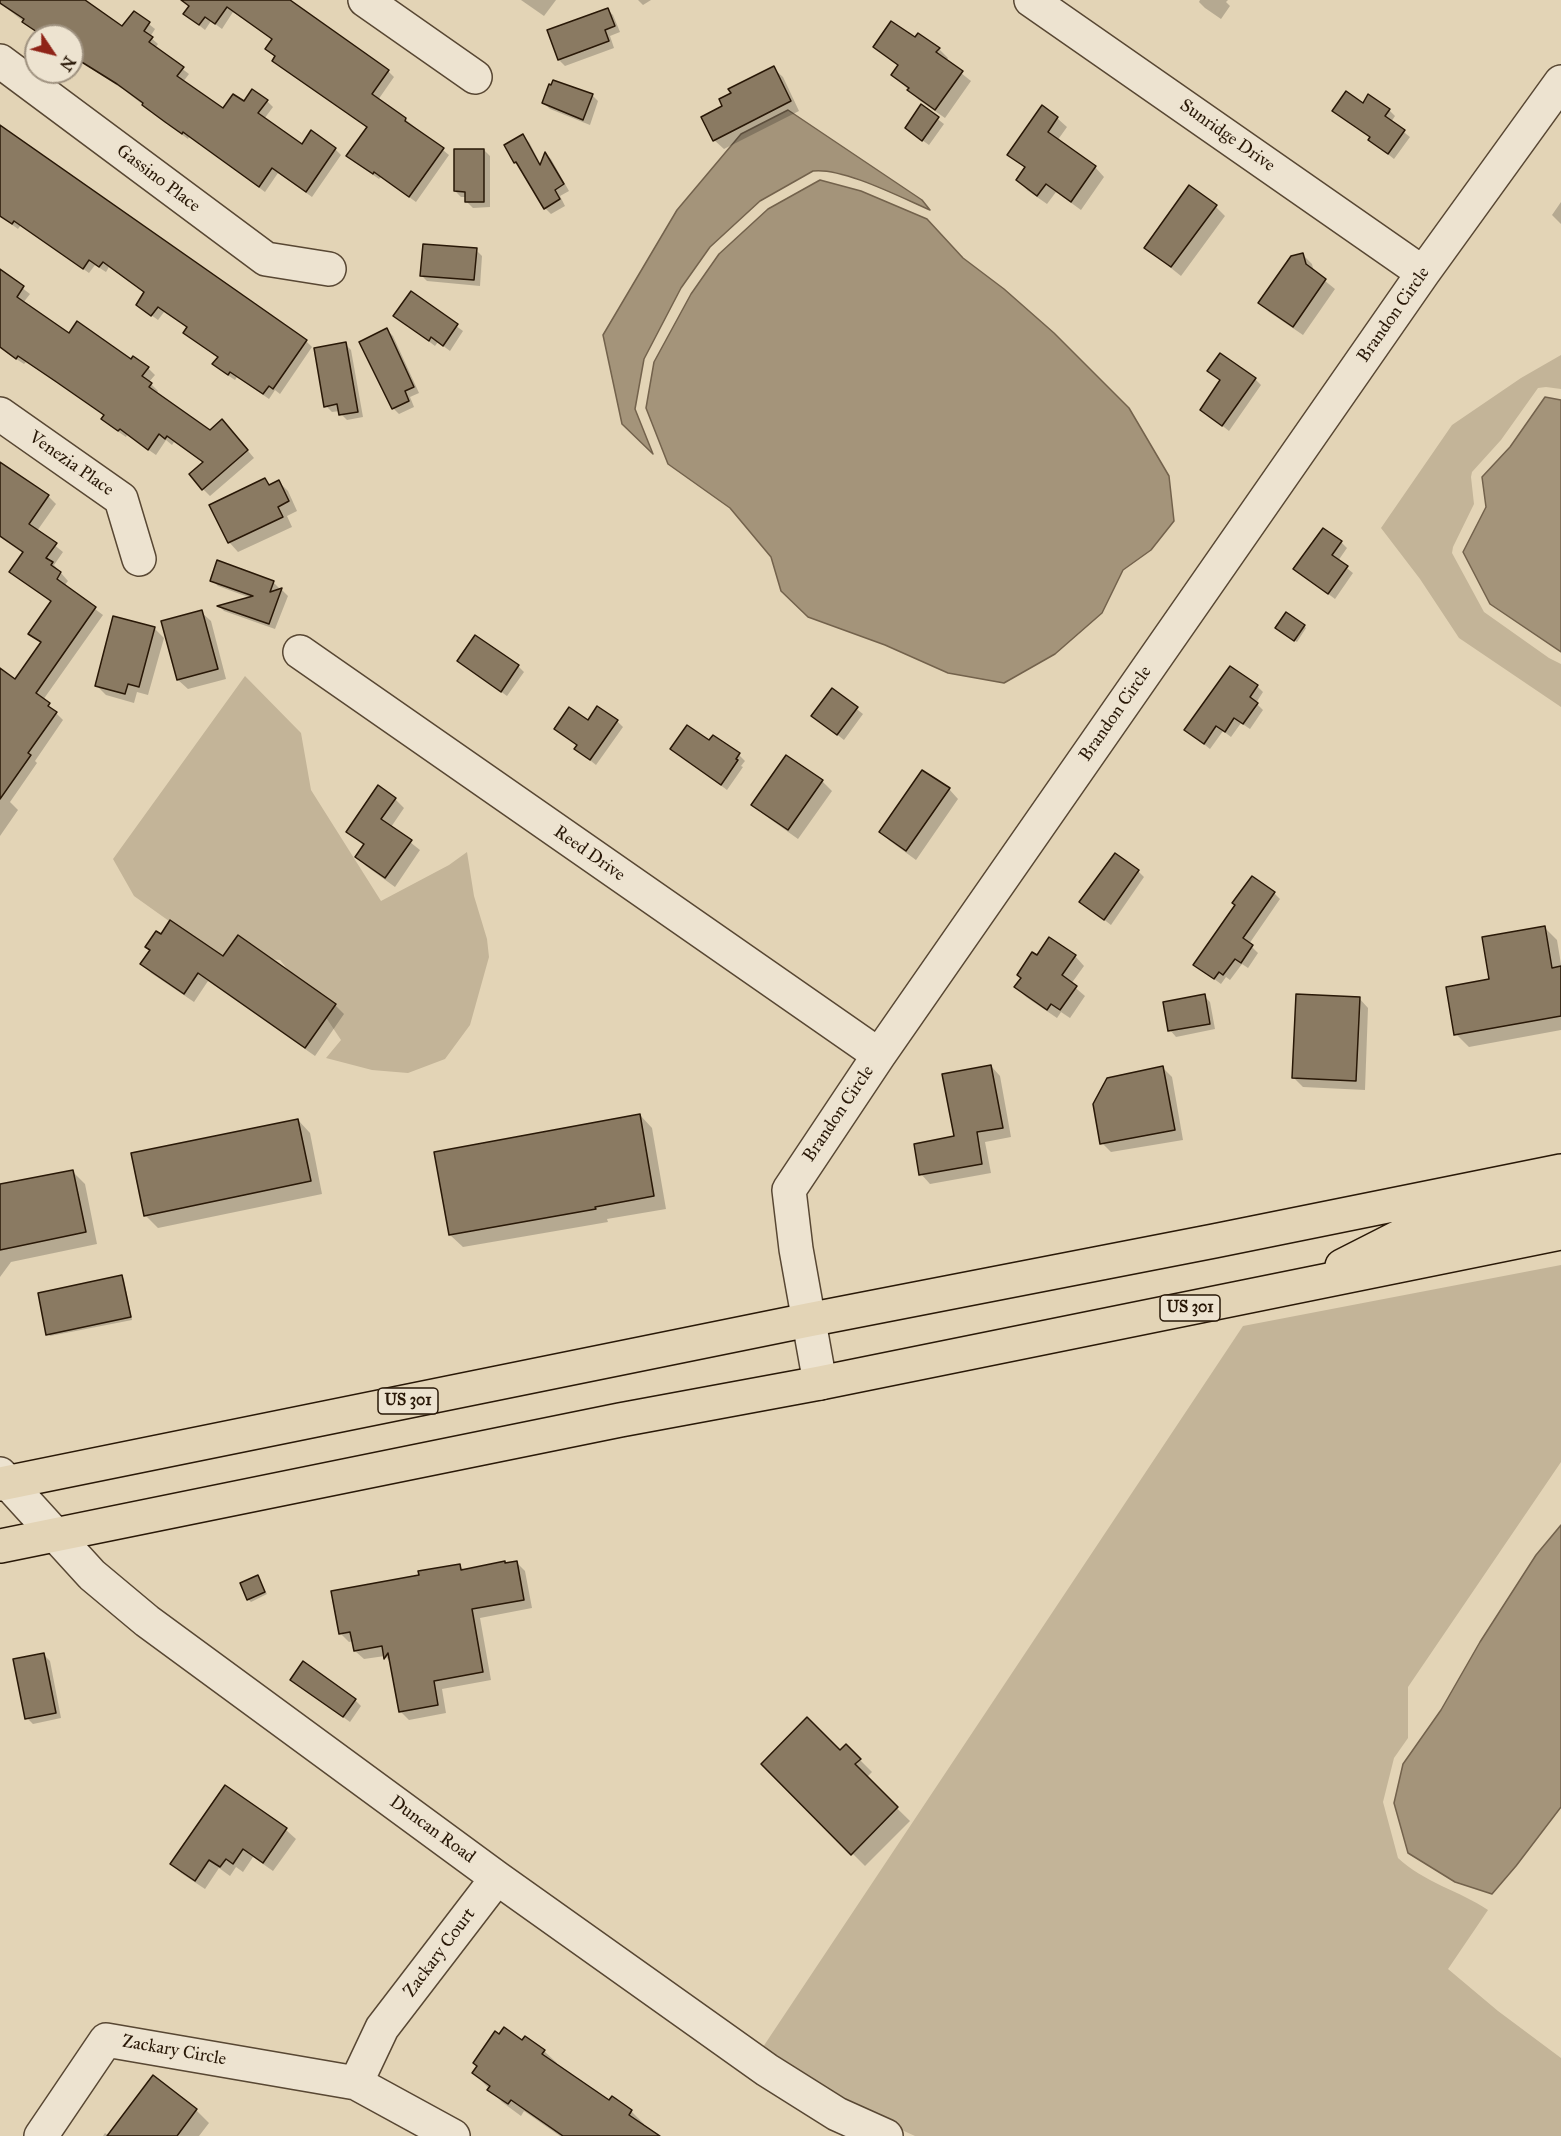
<!DOCTYPE html>
<html>
<head>
<meta charset="utf-8">
<style>
  body { margin:0 }
  #map { position:relative; width:1561px; height:2136px; overflow:hidden; background:#e3d4b6; font-family:"IM FELL Great Primer",serif }
  canvas { display:block }
  .north { position:absolute; left:24px; top:24px; width:60px; height:60px; box-sizing:border-box; background:#ede3d0; border:2px solid #9f9280; border-radius:50%; rotate:125deg; font-size:16px; font-weight:700; line-height:24px; text-align:center; color:#291807 }
  .north::after { content:''; display:block; margin:auto; width:21px; height:27px; background:#8f2418; clip-path:polygon(50% 0,100% 100%,50% 72%,0 100%) }
</style>
</head>
<body>
<div id="map">
<canvas width="1561" height="2136"></canvas>
<div class="north">N</div>
</div>
<script>
const context = document.querySelector('canvas').getContext('2d');
context.lineJoin = 'round';
function fillPath(path, color) {
  context.fillStyle = color;
  context.fill(path, 'evenodd');
}
function stroke(path, color, width, dash) {
  context.strokeStyle = color;
  context.lineWidth = width;
  context.lineCap = dash ? 'butt' : 'round';
  context.setLineDash(dash || []);
  context.stroke(path);
}
function label(font, color, halo, rows, align = 'center') {
  context.font = font + ' "IM FELL Great Primer",serif';
  context.lineWidth = 5;
  context.setLineDash([]);
  context.textBaseline = 'middle';
  context.strokeStyle = halo;
  context.fillStyle = color;
  for (const [text, x, y, turn = 0] of rows) {
    context.save();
    context.translate(x, y);
    context.rotate((+turn || 0) * Math.PI / 180);
    context.textAlign = isNaN(turn) ? turn : align;
    if (halo) context.strokeText(text, 0, 0);
    context.fillText(text, 0, 0);
    context.restore();
  }
}
fillPath(new Path2D(`
  M1561,355v34l-15,-2 -8,1 -37,52 -29,32 -1,5 3,27 -21,43 -1,6 32,59 65,46 12,6v43l-102,-69 -39,-59 -39,-51 71,-103 69,-47z
  M245,676l56,57 10,57 70,111 68,-36 18,-13 7,44 13,43 2,18 -19,68 -25,34 -37,14 -36,-3 -46,-12 15,-18 -16,-24 -45,-56 -62,-4 -84,-60 -21,-37z
  M1561,1265v197l-153,225v51l-14,20 -11,44 15,56c25,24 62,33 90,52l-40,59 50,42 63,47v78h-646l-73,-33 -81,-53 482,-724z`), '#c3b498');
const water = new Path2D(`
  M788,110l134,90 8,10c-28,-12 -88,-43 -117,-39l-53,30 -50,46 -29,41 -37,71 -9,50 18,45 -31,-30 -19,-89 74,-125 64,-76z
  M820,180l41,11 66,28 36,39 41,31 50,44 75,75 40,68 5,45 -23,29 -28,20 -21,43 -47,41 -51,29 -56,-10 -63,-28 -77,-28 -27,-26 -10,-34 -41,-49 -62,-44 -22,-56 8,-46 37,-68 28,-40 49,-45z
  M1545,397l16,3v252l-71,-48 -27,-52 23,-45 -4,-30 28,-30z
  M1561,1525v282l-45,59 -24,28 -37,-12 -47,-29 -14,-50 9,-39 38,-54 39,-68 56,-87z`);
fillPath(water, '#a4947a');
stroke(water, '#73624c', 1.5);
fillPath(new Path2D(`
  M0,0h86l-1,2 37,26 13,-15 20,16 -5,8 8,7 -3,4 34,26 -6,8 41,28 20,-6 23,-3 6,6 -9,12 38,27 33,3 6,6 -29,42 -34,-24 -13,19 -70,-52 -6,-3 -1,2 -15,-11 -49,-38 -52,-34v-20h-30l-42,-33z
  M195,0h93l100,71 6,6 -16,23 27,19 44,36 -33,47 -35,-25 -2,2 -25,-17 -6,-6 20,-28 -88,-61 -6,-6 3,-4 -10,-8 6,-9 -40,-28 -11,17 -11,-8 -6,9 -20,-16z
  M521,0h35l-12,16z
  M638,0h13l-8,5z
  M1200,0h28l-2,2 4,4 -9,13 -16,-11 -6,-6z
  M607,9l6,6 7,17 -10,4 4,12 -49,18 -6,-6z
  M915,39l24,10 9,9 -2,3 25,20 -26,37 -26,-18 -26,-25 6,-9 -24,-19z
  M773,68l10,9 16,34 -75,38 -10,-9 10,-33 9,-13z
  M592,95l6,6 -8,24 -40,-16 -6,-6z
  M1369,96l20,14 6,6 -4,6 19,15 -16,22 -24,-19 1,-2 -8,-33z
  M922,107l22,17 -15,21 -17,-12z
  M1057,118l10,9 -10,14 38,26 9,10 -23,33 -25,-18 -9,12 -20,-14 -9,-10 8,-11 -17,-15z
  M0,126l306,215 6,6 -32,47 -5,-4 -6,9 -32,-22 -2,3 -15,-10 -6,-6 5,-6 -28,-20 -3,-10 -24,-16 -6,8 -14,-10 1,-17 -36,-26 -3,5 -11,-7 -6,8 -68,-48 -3,4 -14,-10 -4,-4z
  M523,136l6,6 12,23 5,-11 5,5 18,32 -9,5 5,10 -14,8 -6,-6z
  M484,150l6,6v51l-17,1 -6,-6v-5h-6l-6,-6z
  M1561,202v22l-9,-9z
  M1216,207l9,9 -44,60 -35,-28z
  M476,250l6,6 -2,30 -53,-5 -6,-6z
  M1303,255l9,9 2,8 21,17 -32,46 -34,-23 -9,-9z
  M0,271l30,23 -7,9 46,32 79,33 7,7 -6,7 9,9 -2,3 54,38 19,-4 25,30 -44,38 -7,-7 1,-26 -30,-21 -2,3 -6,-5 -10,15 -29,-20 -1,2 -16,-11 -7,-7 2,-3 -41,-29 -38,-25 -2,2 -17,-11 -7,-7z
  M411,293l52,38 -13,20 -12,-9 -3,4 -40,-30z
  M387,330l6,6 26,57 -9,4 4,10 -15,7 -6,-6z
  M345,344l6,6 12,67 -16,3 -6,-6 -1,-3 -8,1 -6,-6z
  M1209,371l46,8 6,6 -32,46 -27,-21 19,-29z
  M0,464l48,32 8,8 -19,27 26,21 -9,13 14,16 -4,5 39,29 -60,85 20,20 -28,41 2,2 -27,39 8,8 -18,26v-166l15,11 26,-38 -11,-9 22,-31 -41,-31 13,-18 -24,-17z
  M265,480l6,6 8,-4 9,9 9,20 -10,5 5,11 -54,25 -9,-10z
  M1341,542l6,6 -9,13 15,12 -18,26 -40,-30z
  M212,580l61,2 6,6 -1,3 4,-1 6,6 -13,33 -51,-18 -4,-4 31,-9 -33,-12z
  M201,612l10,9 15,58 -38,10 -10,-9 -16,-58z
  M1304,626l2,2 -9,14 -18,-12z
  M154,628l10,10 -16,57 -11,-3 -3,11 -28,-8 -9,-9z
  M459,661l59,5 6,6 -17,24z
  M1257,686l6,6 -7,11 7,7 -13,19 -9,-6 -10,14 -8,-6 -13,18 -24,-19z
  M832,690l31,24 -19,26 -31,-24z
  M617,721l6,6 -27,38 -20,-16 2,-3 -22,-17 32,-7z
  M709,742l30,13 6,6 -4,5 2,1 -16,23 -55,-41z
  M787,757l35,24 10,10 -34,48 -35,-25 -10,-9z
  M949,789l9,10 -42,61 -26,-19 -10,-9z
  M395,799l9,9 -13,19 29,23 -25,37 -29,-21 -9,-9 7,-11 -16,-14z
  M1138,871l6,6 -33,48 -30,-23z
  M1274,893l6,6 -31,45 9,9 -10,15 -6,-4 -12,16 -4,-3 -5,7 -26,-19z
  M1544,927l13,13 4,24v66l-92,17 -13,-13 35,-54z
  M1075,956l9,10 -13,18 14,12 -15,22 -9,-6 -4,6 -31,-21 -10,-10 21,-30z
  M223,958l112,47 9,9 -29,42 -107,-75 -14,21 -43,-29 -9,-10z
  M1204,996l6,6 5,27 -39,8 -6,-7z
  M1359,998l9,10 -3,82 -62,-3 -10,-10z
  M991,1066l9,10 11,61 -26,5 6,31 -61,11 -9,-10 34,-36z
  M1163,1068l9,9 11,63 -72,12 -9,-9z
  M640,1115l12,13 14,81 -59,10 1,3 -145,25 -13,-12z
  M298,1120l12,13 12,61 -164,34 -13,-13z
  M72,1171l13,13 12,60 -86,18 -11,15v-91z
  M122,1277l2,2 8,41 -82,16 -2,-2z
  M517,1563l8,8 7,37 -52,10 11,62 -49,9 4,24 -37,7 -9,-9 -8,-47 -7,-8 -21,3 -9,-8 -2,-10 -4,1 -9,-9 80,-57 39,-11 6,6z
  M258,1577l9,17 -16,8 -3,-3z
  M44,1655l6,6 11,57 -28,6 -6,-6z
  M292,1680l63,20 6,6 -11,16z
  M846,1746l26,26 -6,6 44,43 -45,45 -102,-102 77,-12z
  M225,1787l61,43 10,9 -23,32 -20,-14 -10,15 -7,-5 -6,9 -11,-8 -14,21 -24,-16 -9,-9z
  M523,2042l21,9 13,12 -1,2 53,37 22,9 13,13 -1,2 11,10h-94l-36,-25 -3,5 -19,-14 -28,-29z
  M153,2078l43,32 13,13 -10,13h-96l2,-3 4,3z`), '#0003');
const building = new Path2D(`
  M0,0h85l37,26 12,-15 16,11 -6,9 9,6 -4,5 35,25 -7,9 46,32 10,-14 11,7 8,-12 16,11 -10,13 44,31 9,-14 25,18 -30,44 -34,-24 -13,19 -72,-52 -4,-3 -1,2 -17,-12 -23,-17 1,-2 -26,-19 -45,-28v-20h-29l-21,-14 2,-3 -24,-16z
  M181,0h109l99,70 -17,24 34,24 -1,3 39,27 -35,49 -35,-25 -1,2 -27,-18 21,-29 -95,-66 3,-5 -10,-7 7,-10 -45,-32 -12,17 -10,-7 -6,8 -16,-11 6,-8z
  M608,8l7,18 -10,4 4,11 -51,19 -11,-30z
  M891,21l24,16 3,-4 22,15 -4,4 27,19 -28,39 -28,-20 2,-2 -18,-13 7,-10 -25,-18z
  M774,66l17,35 -78,40 -12,-24 21,-11 -3,-7 12,-6 -3,-4z
  M553,80l40,14 -10,26 -41,-17 7,-19 2,1z
  M1346,91l17,12 5,-9 22,15 -5,7 20,14 -17,24 -20,-14 2,-3 -38,-26z
  M921,104l18,13 -17,24 -17,-13z
  M1042,105l16,12 -10,15 48,34 -25,36 -25,-18 -9,12 -21,-16 9,-13 -18,-12z
  M0,125l307,215 -34,49 -4,-3 -6,8 -33,-22 -2,3 -16,-11 6,-7 -35,-24 4,-6 -29,-20 -7,9 -15,-11 8,-13 -41,-30 -4,5 -10,-7 -6,9 -69,-48 -2,3 -12,-8z
  M523,134l17,31 5,-13 19,32 -9,6 5,9 -16,10 -28,-47 -2,1 -10,-18z
  M454,149h30v53h-19v-10l-11,-1z
  M1189,185l28,20 -46,62 -27,-19z
  M423,244l54,4 -3,32 -54,-4z
  M1303,253l3,11 20,15 -33,48 -35,-24 33,-47z
  M0,269l24,17 -7,11 52,36 8,-12 54,38 2,-3 16,11 -7,9 10,7 -3,4 61,43 12,-11 26,31 -46,40 -13,-16 14,-12 -36,-26 -2,3 -6,-5 -11,16 -28,-21 -2,2 -17,-12 3,-4 -49,-34 -37,-25 -2,3 -16,-12z
  M411,291l47,33 -15,22 -12,-9 -2,4 -36,-25z
  M387,328l27,59 -9,4 4,10 -17,8 -33,-67z
  M346,342l12,70 -19,3 -2,-11 -13,3 -10,-59z
  M1220,353l36,25 -34,48 -22,-16 20,-30 -13,-9z
  M0,462l49,33 -20,29 28,19 -11,15 7,4 -2,3 10,7 -4,7 39,28 -60,86 14,10 -2,3 9,6 -29,41 3,2 -31,44v-131l15,11 26,-37 -13,-8 23,-33 -42,-29 14,-20 -23,-16z
  M265,478l4,7 10,-5 10,21 -11,6 5,10 -55,26 -19,-38z
  M1323,528l19,13 -10,14 16,11 -20,28 -35,-25z
  M217,560l57,21 -4,11 12,-4 -13,36 -52,-18 36,-10 -43,-15z
  M202,610l16,59 -41,11 -16,-59z
  M1286,612l19,13 -11,16 -19,-13z
  M113,616l42,11 -16,60 -11,-3 -3,10 -30,-8z
  M475,635l44,30 -18,27 -44,-31z
  M1230,666l28,19 -8,12 8,6 -15,21 -9,-6 -9,14 -9,-6 -12,18 -20,-14z
  M832,688l26,19 -21,28 -26,-19z
  M597,706l21,14 -28,40 -16,-11 3,-4 -23,-16 15,-22 19,13z
  M687,725l22,15 4,-5 27,18 -4,6 2,1 -17,25 -51,-36z
  M786,755l37,25 -35,50 -37,-25z
  M922,770l28,18 -44,63 -27,-19z
  M378,785l18,13 -15,21 31,21 -27,38 -30,-21 9,-13 -18,-12z
  M1115,853l24,17 -35,50 -25,-18z
  M1252,876l23,16 -32,46 10,7 -12,18 -6,-4 -12,16 -4,-3 -5,7 -21,-14 42,-60 -3,-2z
  M170,920l53,36 15,-21 98,69 -31,44 -107,-75 -14,21 -44,-30 10,-14 -5,-3 11,-16 5,3z
  M1545,926l7,42 9,-2v50l-107,19 -8,-48 43,-8 -7,-42z
  M1049,937l27,18 -14,20 15,11 -17,24 -9,-6 -4,6 -33,-23 7,-9 -4,-3 15,-23 5,3z
  M1205,994l5,30 -42,7 -5,-29z
  M1296,994l64,3 -4,84 -64,-3z
  M991,1065l12,63 -26,4 5,32 -63,11 -5,-31 40,-8 -12,-62z
  M1163,1066l12,64 -75,14 -7,-40 14,-26z
  M640,1114l14,82 -59,11 1,2 -147,26 -15,-83z
  M298,1119l13,62 -167,35 -13,-63z
  M73,1170l13,62 -86,18v-66z
  M122,1275l9,42 -85,18 -8,-42z
  M505,1561v2l12,-2 7,39 -52,9 11,63 -49,9 4,24 -39,7 -11,-59 -4,6 -2,-13 -28,5 -4,-19 -11,2 -8,-43 88,-16 -1,-4 42,-7 1,6z
  M258,1575l7,17 -18,8 -7,-17z
  M44,1653l12,60 -31,6 -12,-60z
  M303,1661l53,38 -13,18 -53,-37z
  M807,1717l33,33 6,-6 15,15 -6,5 43,43 -47,48 -90,-91z
  M225,1785l62,43 -24,35 -20,-14 -10,15 -7,-5 -6,8 -11,-7 -14,21 -25,-17z
  M504,2027l18,13 3,-4 20,14 -3,4 67,46 3,-4 20,14 -3,5 31,21h-97l-52,-36 -3,4 -21,-14 3,-4 -18,-13 5,-7 -4,-3 22,-32 4,3z
  M153,2075l44,34 -20,27h-70z`);
fillPath(building, '#8a7a62');
stroke(building, '#291807', 1.5);
const minor = new Path2D(`
  M365,0l110,77
  M1031,0l392,273
  M0,61l266,198 63,10
  M0,414l121,85 18,60
  M300,652l579,403
  M820,1383l-24,-134 -7,-59 90,-135 544,-782 138,-191
  M0,1474l92,101 55,46 350,257 270,192 70,44 49,22
  M356,2083l26,-55 115,-150
  M41,2136l65,-96 250,43 97,53`);
const major = new Path2D(`
  M1342,1266l61,-31 158,-32
  M0,1484l808,-164 406,-79 347,-70
  M0,1546l620,-126 200,-37 741,-150`);
stroke(minor, '#584733', 36);
stroke(major, '#291807', 36);
stroke(minor, '#ede3d0', 33);
stroke(major, '#e3d4b6', 33);
for (const [x, y, w] of [
  [1190,1308,60],
  [408,1401,60]
]) {
  const box = new Path2D();
  box.roundRect(x - w / 2, y - 13, w, 26, 4.5);
  context.fillStyle = '#ede3d0';
  context.fill(box);
  stroke(box, '#291807', 1.5);
}
label('bold 16px', '#291807', null, [
  ["US 301",1190,1308],
  ["US 301",408,1401]
]);
label('18px', '#291807', '#ede3d0', [
  ["Sunridge Drive",1227,136,35],
  ["Gassino Place",158,179,37],
  ["Brandon Circle",1394,315,-55],
  ["Venezia Place",71,464,35],
  ["Brandon Circle",1116,714,-55],
  ["Reed Drive",589,854,35],
  ["Brandon Circle",839,1114,-56],
  ["Duncan Road",432,1830,36],
  ["Zackary Court",440,1953,-53],
  ["Zackary Circle",174,2051,10]
]);
</script>
</body>
</html>
